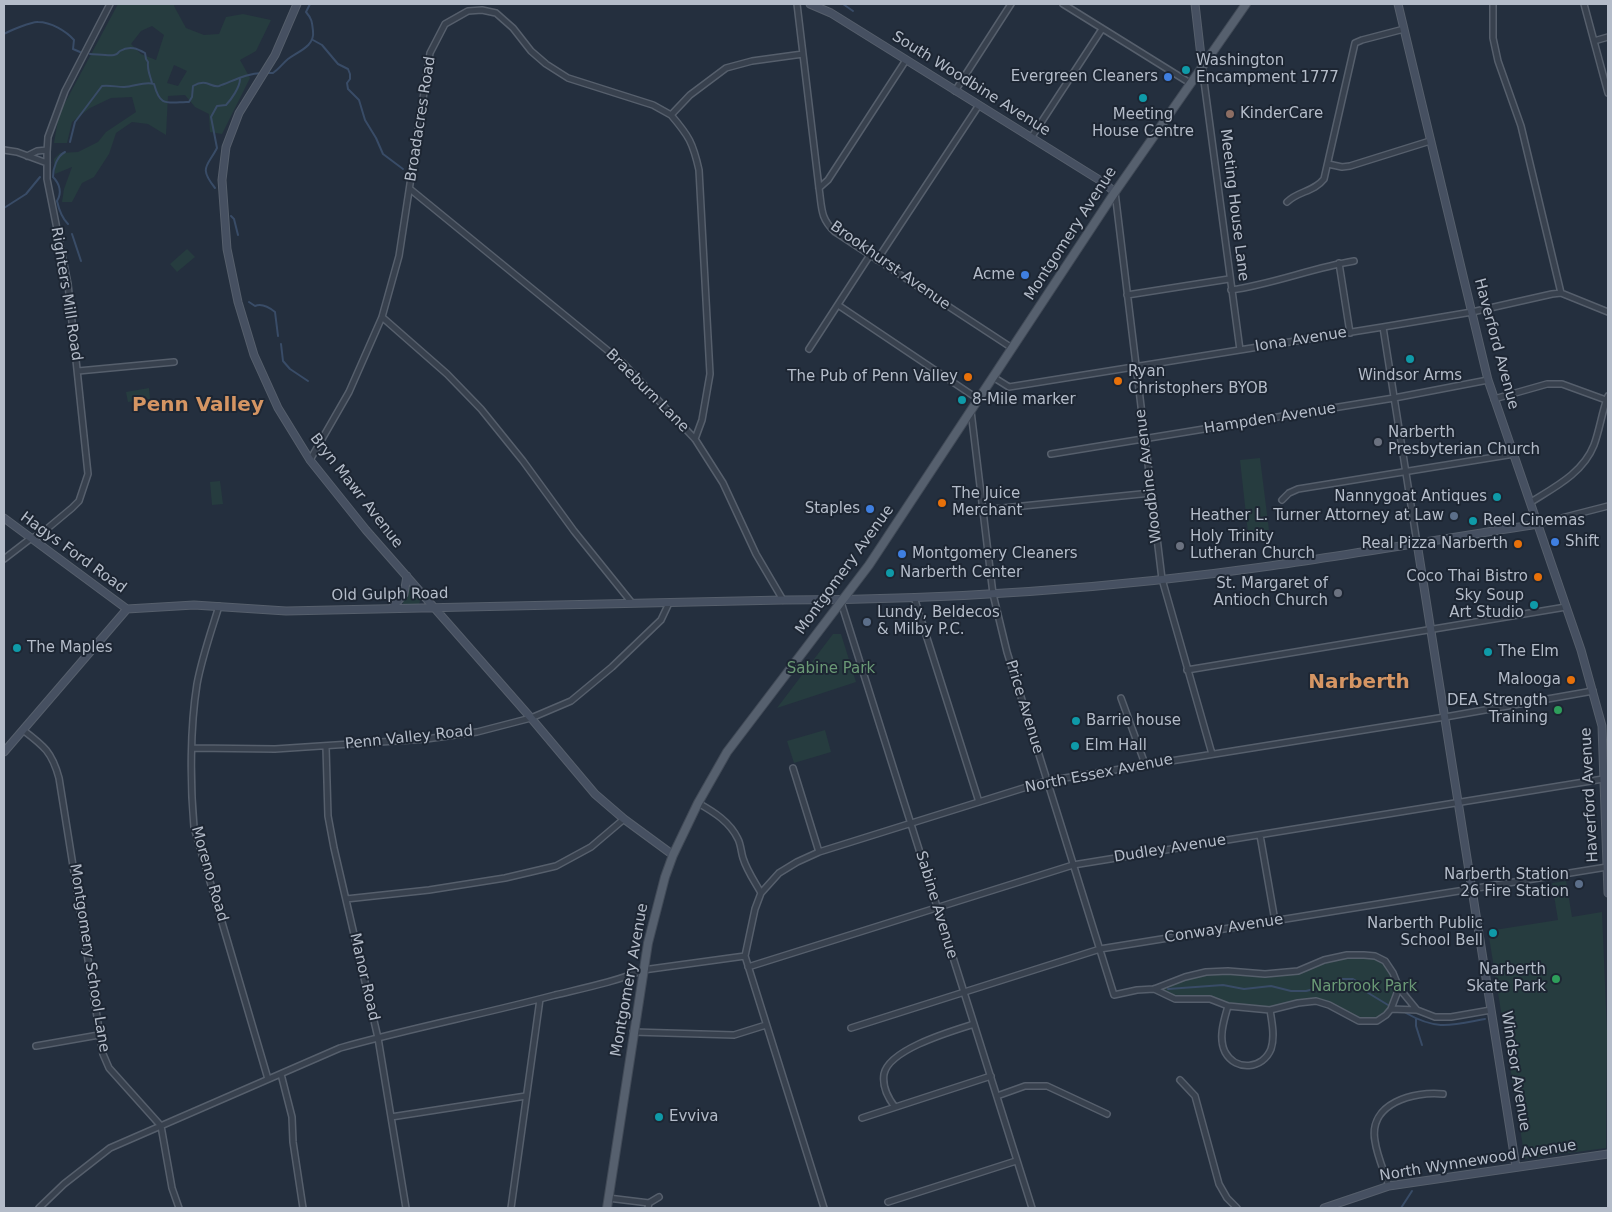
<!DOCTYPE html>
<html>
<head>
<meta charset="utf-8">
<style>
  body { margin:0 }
  #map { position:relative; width:1612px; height:1212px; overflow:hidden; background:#242f3e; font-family:"DejaVu Sans",sans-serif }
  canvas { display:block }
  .frame { position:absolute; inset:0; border:5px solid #b4bcc9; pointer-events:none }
</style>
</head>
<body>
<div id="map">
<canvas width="1612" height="1212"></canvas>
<div class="frame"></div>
</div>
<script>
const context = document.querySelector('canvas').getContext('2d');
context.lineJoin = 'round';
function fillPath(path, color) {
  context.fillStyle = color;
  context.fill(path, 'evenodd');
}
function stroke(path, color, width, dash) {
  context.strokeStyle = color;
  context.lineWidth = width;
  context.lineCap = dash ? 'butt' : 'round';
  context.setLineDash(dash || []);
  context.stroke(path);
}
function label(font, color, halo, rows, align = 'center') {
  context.font = font + ' "DejaVu Sans",sans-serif';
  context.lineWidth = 4;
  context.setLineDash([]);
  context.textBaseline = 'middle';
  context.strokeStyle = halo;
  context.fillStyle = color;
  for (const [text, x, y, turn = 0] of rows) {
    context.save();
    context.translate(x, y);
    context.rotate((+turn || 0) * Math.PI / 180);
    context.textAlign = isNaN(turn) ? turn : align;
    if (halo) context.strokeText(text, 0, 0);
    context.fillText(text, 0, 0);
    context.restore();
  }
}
fillPath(new Path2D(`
  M118,4h57l-1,2 12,22 18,7 15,-1 7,-17 17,-3 28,6 -15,31 -16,9 10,18 -28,56 -12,-2 -1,-18 -14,-7 -10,-12 -17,1 -2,39 -18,-11 -16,-2 -16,11 -7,21 -15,23 -12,6 -10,19h-10l2,-13 8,-22 -17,7 -1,-15 6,-6 18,-1 20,-10 8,-10 30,-20 -4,-15 -21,1 -21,10 -18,14 -5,21h-13l5,-29zM152,26l12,9 -8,25 -15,-6 -10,-10 10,-13zM174,65l13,6 -9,15 -11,-3z
  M187,249l8,8 -18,15 -7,-8z
  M149,388l1,11 -22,3 -2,-10z
  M1260,458l9,72 -21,3 -8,-73z
  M220,481l3,23 -11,1 -2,-23z
  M409,588h3l9,10 -2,6h-16v-3l3,-2z
  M833,634h8l15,48 -79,26z
  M825,730l6,22 -37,11 -7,-22z
  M1566,881l6,36 30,-5 5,120 -1,116 -81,11 -37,-228 70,-11 -6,-37z
  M1364,955l21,6 14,27 -8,21 -14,12h-18l-43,-20 -46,9 -42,-4 -18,-7h-35l-21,-10 52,-17 59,2 33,-3 26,-11z`), '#263c3f');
stroke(new Path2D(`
  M843,4l10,7
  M4,34c5,-3 29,-13 34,-12 13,0 28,9 36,18l-1,9 7,3
  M313,40l9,5 16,19 10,5 2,5v5l-3,4 1,6 11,11 6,20 11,18 7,16 20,15
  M90,54c5,0 19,2 24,1 5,-1 3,-2 6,-4 10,-6 18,-2 25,2l1,6 2,3c-1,8 2,13 4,21
  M267,73h6c6,-4 10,-10 15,-14 11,-8 27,-13 25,-28 -1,-9 -1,-12 -7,-19l4,-8
  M70,142l5,-20 27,-36c8,-1 15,1 22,1 10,0 20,-6 30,-3 6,22 11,19 32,18h3l3,-5 1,-11c14,-8 18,2 26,0 14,-5 28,-13 43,-13
  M65,152c-8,4 -12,16 -12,25 7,7 9,16 4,24 2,9 5,17 11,23
  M215,188c-17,-21 -7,-22 2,-40l-6,-31 6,-11 9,-1c5,-5 14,-18 14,-26
  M4,208l22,-14 14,-17
  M231,216l3,3 4,16
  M72,234l9,27
  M249,302l6,4c7,-3 15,2 20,6l3,24
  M281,344l2,17 7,8 18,12
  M1168,989l55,-4 21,4 27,-3 20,5h15l12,-3 24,-9h11l7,4 5,8 23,14
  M1406,1013c31,18 46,12 79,6
  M1416,1019v7l6,19
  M1401,1208l11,-17`), '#394c67', 2);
const street = new Path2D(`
  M797,4l22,184c3,20 1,30 16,44l177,116
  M1063,4l127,79
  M1493,4v34l5,23 23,65 40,167
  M1584,4l24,89
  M1594,41l14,-4
  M1202,66l38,284
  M955,91l56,-87
  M671,115c18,21 22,28 28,55l11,204 -8,46 -7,19
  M1031,138l71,-109
  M4,150l13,2 30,11
  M27,156l10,-5 10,-1
  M1328,164l14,3 8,-1 80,-25
  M819,188l9,-8 78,-120
  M410,189l213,174 72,76 28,44 33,71 27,46
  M1115,192l47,387 50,175
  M1287,202c11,-11 27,-10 37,-23l31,-136 7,-3 42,-11
  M877,260l102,-155
  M1339,263l11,70
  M1231,290c42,-6 81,-22 123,-29
  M1127,295l102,-16
  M838,305l140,94
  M382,317l65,57 34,35 42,52 51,70 58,72
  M1383,327l34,216
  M809,349l61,-94
  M78,371l96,-9
  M993,377l16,10 374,-60 89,-15 80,-18 9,-1 47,19
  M1494,399l53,-15h15l44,16
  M971,411l22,183 14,58 107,343 23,-5 17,-1 31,-12 21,-5 22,-1 37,3 33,-3 26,-11 23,-5h17l11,1 10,5 8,12 6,15 18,22
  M1051,454l343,-56 94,-18
  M310,460l39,-68 33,-75 17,-61 31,-203 15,-29 23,-13 14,-1 14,3 17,15 18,23 15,13 22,14 85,27 18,10 19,-20 36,-27 26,-7 51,-7
  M1282,500l7,-7 9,-4 216,-35
  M1531,502c24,-15 52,-29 63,-57 6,-16 8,-34 14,-49
  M983,510l168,-17
  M1538,524l70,-18
  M4,559l26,-20 12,-6 30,-25 7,-7 9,-27 -20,-190 -21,-105v-27l1,-15 17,-46 45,-87
  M914,597l65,205
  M841,602l191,606
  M219,606c-8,26 -17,51 -22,78 -7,44 -7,99 -3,143l74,252
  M1187,670l379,-63
  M1121,698l24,66
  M23,730c21,16 29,22 36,48l44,276 6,14 52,58 11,62 7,20
  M326,747l2,69 6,32 44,190 28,170
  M193,748l82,1 151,-10 51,-7 54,-14 40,-17 41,-34 49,-47 8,-17
  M793,768l26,84
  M698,803c16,9 32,19 40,36 3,6 3,13 5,19 4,13 12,24 18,35
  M1260,835l15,86
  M346,899l83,-9 76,-12 51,-12 35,-19 33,-28
  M748,967l325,-102 530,-86
  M1154,989l21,10h35l18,7 42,4 28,-7 18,-2 13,4 30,16h18l9,-6 5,-6 8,-21
  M1228,1006c-4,14 -10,32 -3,46 11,20 38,17 46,-3 4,-12 1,-27 -1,-39
  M1391,1009l26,1 18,7h16l40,-7
  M851,1028l249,-79 507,-82
  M633,1032l101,3 32,-10
  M36,1046l63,-11
  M281,1074l11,43 1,25 10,66
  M1180,1080l15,16 24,88 8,14 10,10
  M997,1096l28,-10h22l60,28
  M895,1107c-7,-9 -13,-20 -11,-33 5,-25 68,-43 90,-50
  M391,1117l135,-21
  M862,1118l129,-42
  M1389,1186c-5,-15 -12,-30 -14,-45 -7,-38 39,-50 68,-47
  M608,1198l41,5 -1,5
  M888,1202l128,-41
  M649,1203l10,-6
  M39,1208l25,-24 46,-36 230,-100c71,-20 144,-34 215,-53 29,-7 60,-13 88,-25l102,-14
  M511,1208l29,-209
  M824,1208l-79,-252 10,-47 6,-16 18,-20 18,-11 22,-10 227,-71 399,-64 148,-26`);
const secondary = new Path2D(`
  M297,4l-22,51 -36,58 -13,34 -4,33 5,69 11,53 16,53 24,53 32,52 56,70 165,188 64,76 29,25 49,36
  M810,4l21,9 270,168 14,11
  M1195,4l7,61
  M1398,4l90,376 93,270 21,76 6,167
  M4,518l123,91
  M1417,543l99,624
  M392,608l12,-14 3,-18
  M4,752l123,-143 67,-4 92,6 497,-11c163,0 326,-11 487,-34 90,-13 179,-28 268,-42
  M1324,1208l65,-22 219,-32`);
const primary = new Path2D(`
  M607,1208l41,-265 17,-66 8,-22 25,-52 29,-51 142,-187 246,-373 131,-188`);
stroke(street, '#565f6c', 8);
stroke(secondary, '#565f6c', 9);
stroke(primary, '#414a57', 10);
stroke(street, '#38414e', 5);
stroke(secondary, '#465061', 7);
stroke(primary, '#56606e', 8);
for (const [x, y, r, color] of [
  [1186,70,5,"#0f9aa8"],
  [1168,77,5,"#3f7fe0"],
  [1143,98,5,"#0f9aa8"],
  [1230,114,5,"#8d6e63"],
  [1025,275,5,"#3f7fe0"],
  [1410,359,5,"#0f9aa8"],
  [968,377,5,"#e8710a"],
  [1118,381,5,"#e8710a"],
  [962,400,5,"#0f9aa8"],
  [1378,442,5,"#6b7280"],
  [1497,497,5,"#0f9aa8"],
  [942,503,5,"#e8710a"],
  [870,509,5,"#3f7fe0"],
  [1454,516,5,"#5c6f8a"],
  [1473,521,5,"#0f9aa8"],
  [1555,542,5,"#3f7fe0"],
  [1518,544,5,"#e8710a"],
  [1180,546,5,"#6b7280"],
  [902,554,5,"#3f7fe0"],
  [890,573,5,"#0f9aa8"],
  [1538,577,5,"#e8710a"],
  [1338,593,5,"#6b7280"],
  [1534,605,5,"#0f9aa8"],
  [867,622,5,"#5c6f8a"],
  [17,648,5,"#0f9aa8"],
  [1488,652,5,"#0f9aa8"],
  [1571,680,5,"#e8710a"],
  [1558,710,5,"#2e9e5b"],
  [1076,721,5,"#0f9aa8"],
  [1075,746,5,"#0f9aa8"],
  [1579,884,5,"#5c6f8a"],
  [1493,933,5,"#0f9aa8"],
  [1556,979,5,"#2e9e5b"],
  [659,1117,5,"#0f9aa8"]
]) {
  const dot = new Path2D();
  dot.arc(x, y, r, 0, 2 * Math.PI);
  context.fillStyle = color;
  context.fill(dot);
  stroke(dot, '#1d2633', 2);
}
label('15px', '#b4bcc9', '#1d2633', [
  ["Washington",1196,61],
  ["Encampment 1777",1196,78],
  ["Evergreen Cleaners",1158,77,"right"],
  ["KinderCare",1240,114],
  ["Meeting",1143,115,"center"],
  ["House Centre",1143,132,"center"],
  ["Acme",1015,275,"right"],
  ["Ryan",1128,372],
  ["Christophers BYOB",1128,389],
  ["Windsor Arms",1410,376,"center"],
  ["The Pub of Penn Valley",958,377,"right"],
  ["8-Mile marker",972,400],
  ["Narberth",1388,433],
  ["Presbyterian Church",1388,450],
  ["The Juice",952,494],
  ["Merchant",952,511],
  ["Nannygoat Antiques",1487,497,"right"],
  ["Staples",860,509,"right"],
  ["Heather L. Turner Attorney at Law",1444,516,"right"],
  ["Reel Cinemas",1483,521],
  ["Holy Trinity",1190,537],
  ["Lutheran Church",1190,554],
  ["Shift",1565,542],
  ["Real Pizza Narberth",1508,544,"right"],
  ["Montgomery Cleaners",912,554],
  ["Narberth Center",900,573],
  ["Coco Thai Bistro",1528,577,"right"],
  ["St. Margaret of",1328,584,"right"],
  ["Antioch Church",1328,601,"right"],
  ["Sky Soup",1524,596,"right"],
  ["Art Studio",1524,613,"right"],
  ["Lundy, Beldecos",877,613],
  ["& Milby P.C.",877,630],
  ["The Maples",27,648],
  ["The Elm",1498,652],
  ["Malooga",1561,680,"right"],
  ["DEA Strength",1548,701,"right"],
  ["Training",1548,718,"right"],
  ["Barrie house",1086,721],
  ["Elm Hall",1085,746],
  ["Narberth Station",1569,875,"right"],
  ["26 Fire Station",1569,892,"right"],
  ["Narberth Public",1483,924,"right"],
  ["School Bell",1483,941,"right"],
  ["Narberth",1546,970,"right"],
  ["Skate Park",1546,987,"right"],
  ["Evviva",669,1117]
], 'left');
label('15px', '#b4bcc9', '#1d2633', [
  ["South Woodbine Avenue",971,84,32],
  ["Broadacres Road",421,119,-81],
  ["Meeting House Lane",1234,205,83],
  ["Montgomery Avenue",1071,234,-57],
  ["Brookhurst Avenue",890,266,35],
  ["Righters Mill Road",66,294,81],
  ["Iona Avenue",1301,340,-9],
  ["Haverford Avenue",1496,344,75],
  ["Braeburn Lane",647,391,45],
  ["Hampden Avenue",1270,419,-9],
  ["Woodbine Avenue",1149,476,-97],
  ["Bryn Mawr Avenue",356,491,52],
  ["Hagys Ford Road",73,553,36],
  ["Montgomery Avenue",845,570,-54],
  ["Old Gulph Road",390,595,-1],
  ["Price Avenue",1024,707,73],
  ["Penn Valley Road",409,738,-6],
  ["North Essex Avenue",1099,774,-11],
  ["Haverford Avenue",1590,795,-93],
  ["Dudley Avenue",1170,849,-9],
  ["Moreno Road",209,874,74],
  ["Sabine Avenue",936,905,73],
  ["Conway Avenue",1224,929,-9],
  ["Montgomery School Lane",89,958,81],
  ["Manor Road",364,977,77],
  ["Montgomery Avenue",630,980,-80],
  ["Windsor Avenue",1515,1071,81],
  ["North Wynnewood Avenue",1478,1161,-9]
]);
label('15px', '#6b9a76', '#1d2633', [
  ["Sabine Park",831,669],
  ["Narbrook Park",1364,987]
]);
label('bold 20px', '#d59563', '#1d2633', [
  ["Penn Valley",198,406],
  ["Narberth",1359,683]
]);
</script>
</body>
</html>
